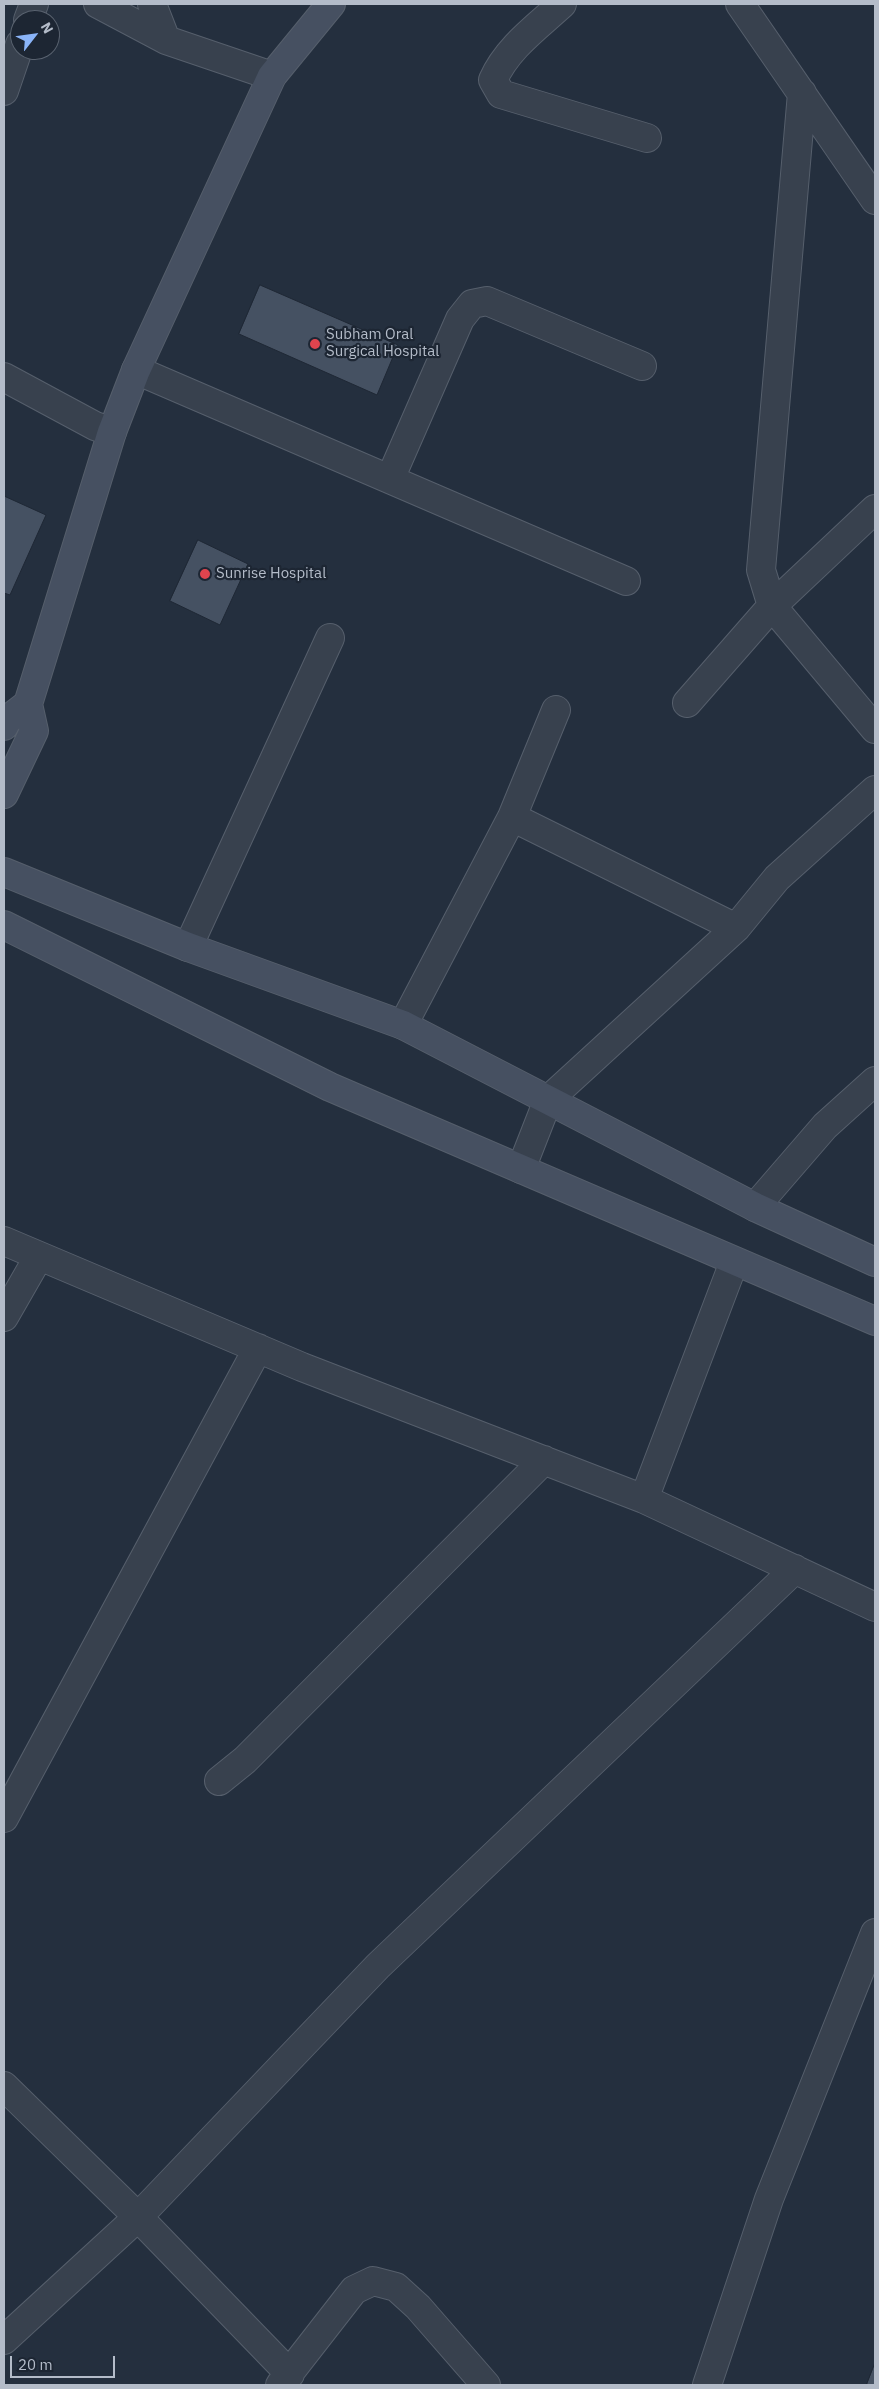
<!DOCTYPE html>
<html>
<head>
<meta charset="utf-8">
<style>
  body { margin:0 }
  #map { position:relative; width:879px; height:2389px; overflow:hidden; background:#242f3e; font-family:"IBM Plex Sans",sans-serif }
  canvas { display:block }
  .frame { position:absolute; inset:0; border:5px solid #b4bcc9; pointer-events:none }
  .north { position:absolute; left:10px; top:10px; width:50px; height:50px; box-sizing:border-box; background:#1d2633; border:1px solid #59626f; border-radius:50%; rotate:60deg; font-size:14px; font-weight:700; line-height:20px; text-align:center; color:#b4bcc9 }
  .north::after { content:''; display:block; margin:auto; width:18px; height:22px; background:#8ab4f8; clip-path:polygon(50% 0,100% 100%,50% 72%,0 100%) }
  .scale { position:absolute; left:10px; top:2356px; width:105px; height:22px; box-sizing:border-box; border:2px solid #b4bcc9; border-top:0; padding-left:6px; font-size:15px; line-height:18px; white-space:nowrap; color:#b4bcc9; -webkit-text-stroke:4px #1d2633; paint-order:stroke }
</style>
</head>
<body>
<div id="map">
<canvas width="879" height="2389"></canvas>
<div class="frame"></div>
<div class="north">N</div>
<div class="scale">20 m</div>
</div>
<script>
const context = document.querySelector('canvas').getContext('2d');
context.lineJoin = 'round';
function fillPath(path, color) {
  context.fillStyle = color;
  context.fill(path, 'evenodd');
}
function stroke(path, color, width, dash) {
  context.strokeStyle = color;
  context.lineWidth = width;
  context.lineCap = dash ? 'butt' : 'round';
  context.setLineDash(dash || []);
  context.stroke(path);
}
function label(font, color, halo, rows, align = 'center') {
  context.font = font + ' "IBM Plex Sans",sans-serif';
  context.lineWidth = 4.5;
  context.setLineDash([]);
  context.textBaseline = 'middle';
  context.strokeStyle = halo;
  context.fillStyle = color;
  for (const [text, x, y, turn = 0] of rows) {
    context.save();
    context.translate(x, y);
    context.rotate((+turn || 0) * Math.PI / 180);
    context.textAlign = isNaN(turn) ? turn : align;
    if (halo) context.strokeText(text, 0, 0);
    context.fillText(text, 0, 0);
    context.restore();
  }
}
const building = new Path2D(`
  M260,285l138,60 -21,50 -138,-61z
  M4,496l42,19 -36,80 -6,-2z
  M198,540l50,24 -28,61 -50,-24z
  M875,2363v22h-6l-2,-1z`);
fillPath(building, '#455162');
stroke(building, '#1f2835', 1);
const street = new Path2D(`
  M98,4l68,36 106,36
  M152,4l14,36
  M562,4c-25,23 -55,44 -69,76l8,14 146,44
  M740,4l135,196
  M28,20l6,-16
  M4,91l16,-47
  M802,93l-41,477 11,36 103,123
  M136,370l490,211
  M4,377l91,49 17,6
  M390,479l70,-160 12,-15 15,-3 155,65
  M687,703l85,-97 103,-97
  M512,817l44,-107
  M188,947l142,-309
  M403,1025l109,-208 224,111
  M521,1169l27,-69 188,-172 41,-50 98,-88
  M755,1207l70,-81 50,-45
  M4,1241l298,126 342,132 90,-237
  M4,1317l35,-61
  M644,1499l231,108
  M219,1781l26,-21 299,-300
  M4,1818l254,-470
  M4,2086l134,131 152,157
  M4,2340l134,-123 240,-251 417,-397
  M280,2385l74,-95 19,-9 23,6 22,20 68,78
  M707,2385l62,-186 106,-266`);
const secondary = new Path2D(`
  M4,726l3,-6 21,-16
  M4,794l30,-63 -6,-27 84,-272 24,-62 136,-294 59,-72
  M4,872l184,75 215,78 352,182 120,55
  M4,925l326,162 545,234`);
stroke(street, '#565f6c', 30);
stroke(secondary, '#565f6c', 30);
stroke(street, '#38414e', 28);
stroke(secondary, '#465061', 28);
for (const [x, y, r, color] of [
  [315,344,6,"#e0444e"],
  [205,574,6,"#e0444e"]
]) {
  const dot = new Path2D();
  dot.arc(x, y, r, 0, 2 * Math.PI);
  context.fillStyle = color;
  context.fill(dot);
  stroke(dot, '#1d2633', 2);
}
label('15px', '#b4bcc9', '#1d2633', [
  ["Subham Oral",326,335],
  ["Surgical Hospital",326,352],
  ["Sunrise Hospital",216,574]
], 'left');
</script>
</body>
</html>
